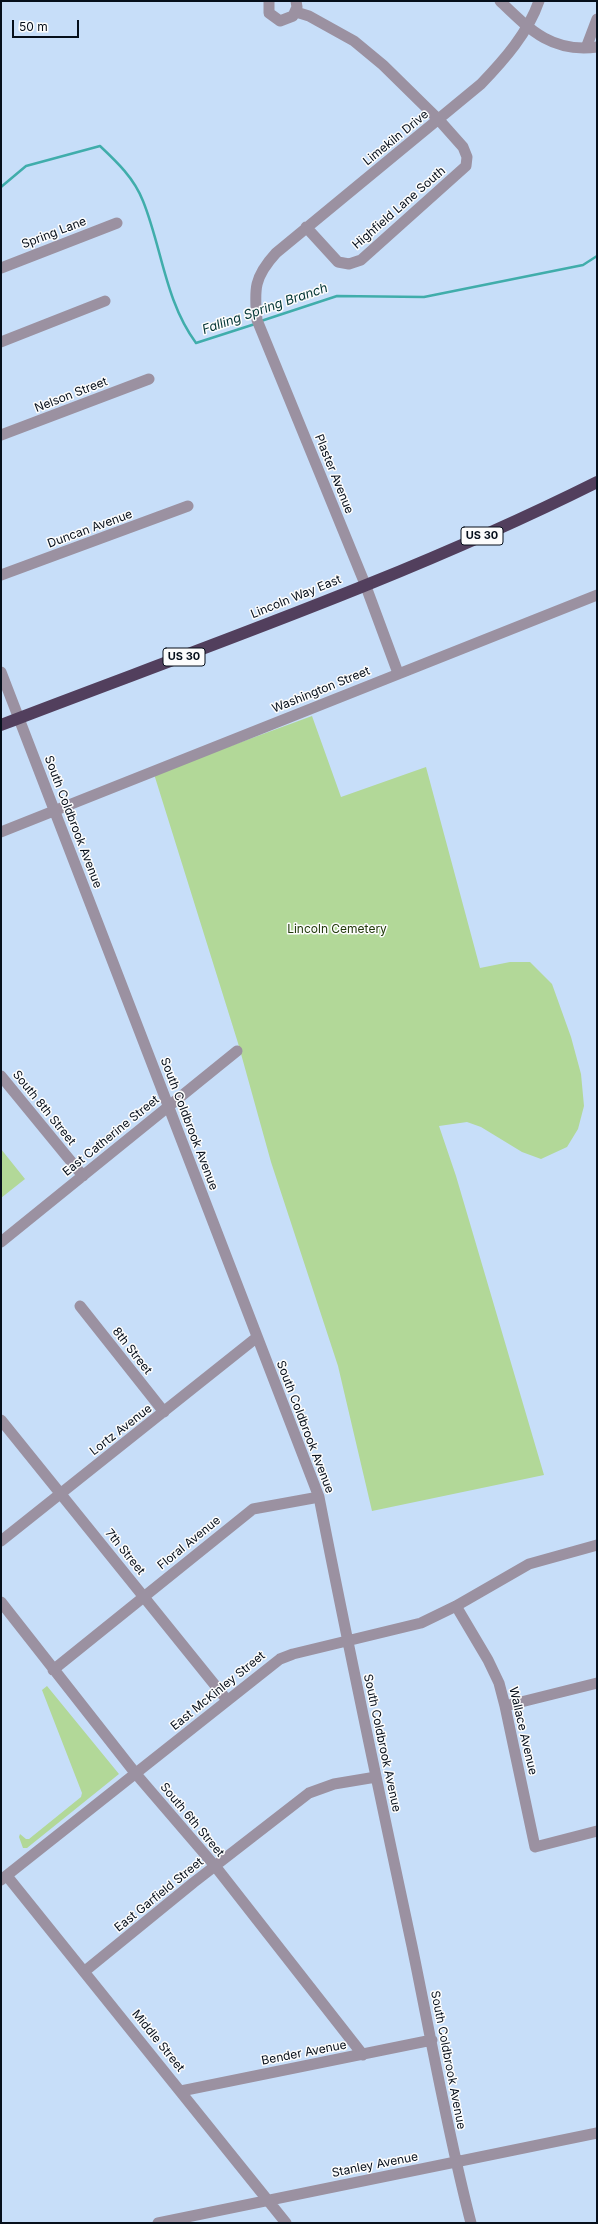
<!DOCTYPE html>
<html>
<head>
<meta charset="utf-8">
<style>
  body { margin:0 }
  #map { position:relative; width:598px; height:2224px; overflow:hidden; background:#c7def9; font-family:Inter,sans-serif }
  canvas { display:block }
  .frame { position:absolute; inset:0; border:2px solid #060f1b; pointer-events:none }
  .scale { position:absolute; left:12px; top:20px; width:67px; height:18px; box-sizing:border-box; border:2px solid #060f1b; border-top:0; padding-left:5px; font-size:12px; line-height:14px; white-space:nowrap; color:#060f1b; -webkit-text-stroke:3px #fcfcfc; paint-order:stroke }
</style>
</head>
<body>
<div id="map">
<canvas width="598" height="2224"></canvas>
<div class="frame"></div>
<div class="scale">50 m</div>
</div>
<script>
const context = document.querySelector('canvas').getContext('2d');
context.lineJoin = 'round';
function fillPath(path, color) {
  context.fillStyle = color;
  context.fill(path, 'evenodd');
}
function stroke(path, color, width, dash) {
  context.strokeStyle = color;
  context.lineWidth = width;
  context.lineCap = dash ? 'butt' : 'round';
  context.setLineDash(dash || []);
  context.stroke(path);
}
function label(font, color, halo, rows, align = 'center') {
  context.font = font + ' Inter,sans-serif';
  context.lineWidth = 3;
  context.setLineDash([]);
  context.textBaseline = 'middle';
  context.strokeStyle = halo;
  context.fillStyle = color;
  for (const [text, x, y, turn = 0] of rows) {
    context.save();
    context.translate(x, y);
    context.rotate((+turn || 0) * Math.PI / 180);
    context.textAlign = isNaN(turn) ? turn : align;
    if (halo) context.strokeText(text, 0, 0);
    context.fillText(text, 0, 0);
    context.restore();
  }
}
fillPath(new Path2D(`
  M312,716l29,81 85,-30 54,201 30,-6h20l22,22 19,53 10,37 3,32 -6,23 -11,18 -26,12 -19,-7 -41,-25 -14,-5 -28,4 17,50 88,299 -172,36 -34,-145 -67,-204 -33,-119 -84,-269z
  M1,1149l24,30 -24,19z
  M47,1686l72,88 -92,74h-4l-4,-11 1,-3 6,5h3l52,-42 1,-4 -40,-103z`), '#b2d898');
stroke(new Path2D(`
  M1,187l25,-21 74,-20c17,16 34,32 43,55 19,47 22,100 53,142l59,-19
  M261,321l76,-25 87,1 159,-32 14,-9`), '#40adab', 2.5);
stroke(new Path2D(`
  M269,1v12l11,8 13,-5 4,-9 -1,-6
  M500,1c30,29 52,52 97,46
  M296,12l13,4 45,25 29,24 56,55 24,27 4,10 -1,9 -105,94 -12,4 -11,-2 -32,-35
  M586,48l11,-29
  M1,268l116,-45
  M1,342l104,-41
  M1,435l148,-56
  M1,575l187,-69
  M1,672l318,825c29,150 61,299 93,449 19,92 35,185 59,277
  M398,673l-33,-89 -108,-264c-3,-31 -3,-43 19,-67l205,-169c23,-24 47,-51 58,-83
  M1,832l596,-237
  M1,1076l82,100
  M1,1242l236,-191
  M80,1306l84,106
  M1,1420l226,280
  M1,1541l255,-203
  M1,1602l135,172 79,92 148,189
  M456,1606l32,54 11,23 6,23 30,141 62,-16
  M53,1670l200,-161 66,-12
  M505,1706l92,-23
  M7,1876l279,347
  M1,1880l279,-221 13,-5 128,-31 35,-17 73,-42 68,-19
  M85,1971l108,-88 116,-90 25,-9 42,-7
  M181,2091l251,-51
  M158,2223l439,-90`), '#9b91a1', 11);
stroke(new Path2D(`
  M1,725c200,-77 404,-147 596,-243`), '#523f5d', 12);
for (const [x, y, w] of [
  [482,536,42],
  [184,657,42]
]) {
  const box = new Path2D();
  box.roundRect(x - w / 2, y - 9, w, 18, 3);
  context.fillStyle = '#fcfcfc';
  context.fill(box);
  stroke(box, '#060f1b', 1);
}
label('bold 11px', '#060f1b', null, [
  ["US 30",482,536],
  ["US 30",184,657]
]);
label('12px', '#060f1b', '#fcfcfc', [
  ["Limekiln Drive",396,138,-39],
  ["Highfield Lane South",399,208,-41],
  ["Spring Lane",54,233,-21],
  ["Nelson Street",71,395,-21],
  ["Plaster Avenue",334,474,68],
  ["Duncan Avenue",90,529,-20],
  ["Lincoln Way East",296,597,-22],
  ["Washington Street",321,690,-22],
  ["South Coldbrook Avenue",73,822,69],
  ["South 8th Street",44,1108,51],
  ["South Coldbrook Avenue",189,1124,69],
  ["East Catherine Street",111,1136,-39],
  ["8th Street",132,1351,52],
  ["South Coldbrook Avenue",305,1427,69],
  ["Lortz Avenue",121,1430,-38],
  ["Floral Avenue",189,1543,-39],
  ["7th Street",125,1552,51],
  ["East McKinley Street",218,1691,-39],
  ["Wallace Avenue",523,1731,77],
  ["South Coldbrook Avenue",382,1743,78],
  ["South 6th Street",192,1820,50],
  ["East Garfield Street",159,1895,-39],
  ["Middle Street",158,2041,51],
  ["Bender Avenue",304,2053,-11],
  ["South Coldbrook Avenue",448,2060,79],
  ["Stanley Avenue",375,2165,-11]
]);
label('12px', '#21390a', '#fcfcfc', [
  ["Lincoln Cemetery",337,929]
]);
label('italic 13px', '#003433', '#fcfcfc', [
  ["Falling Spring Branch",265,309,-19]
]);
</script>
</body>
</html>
